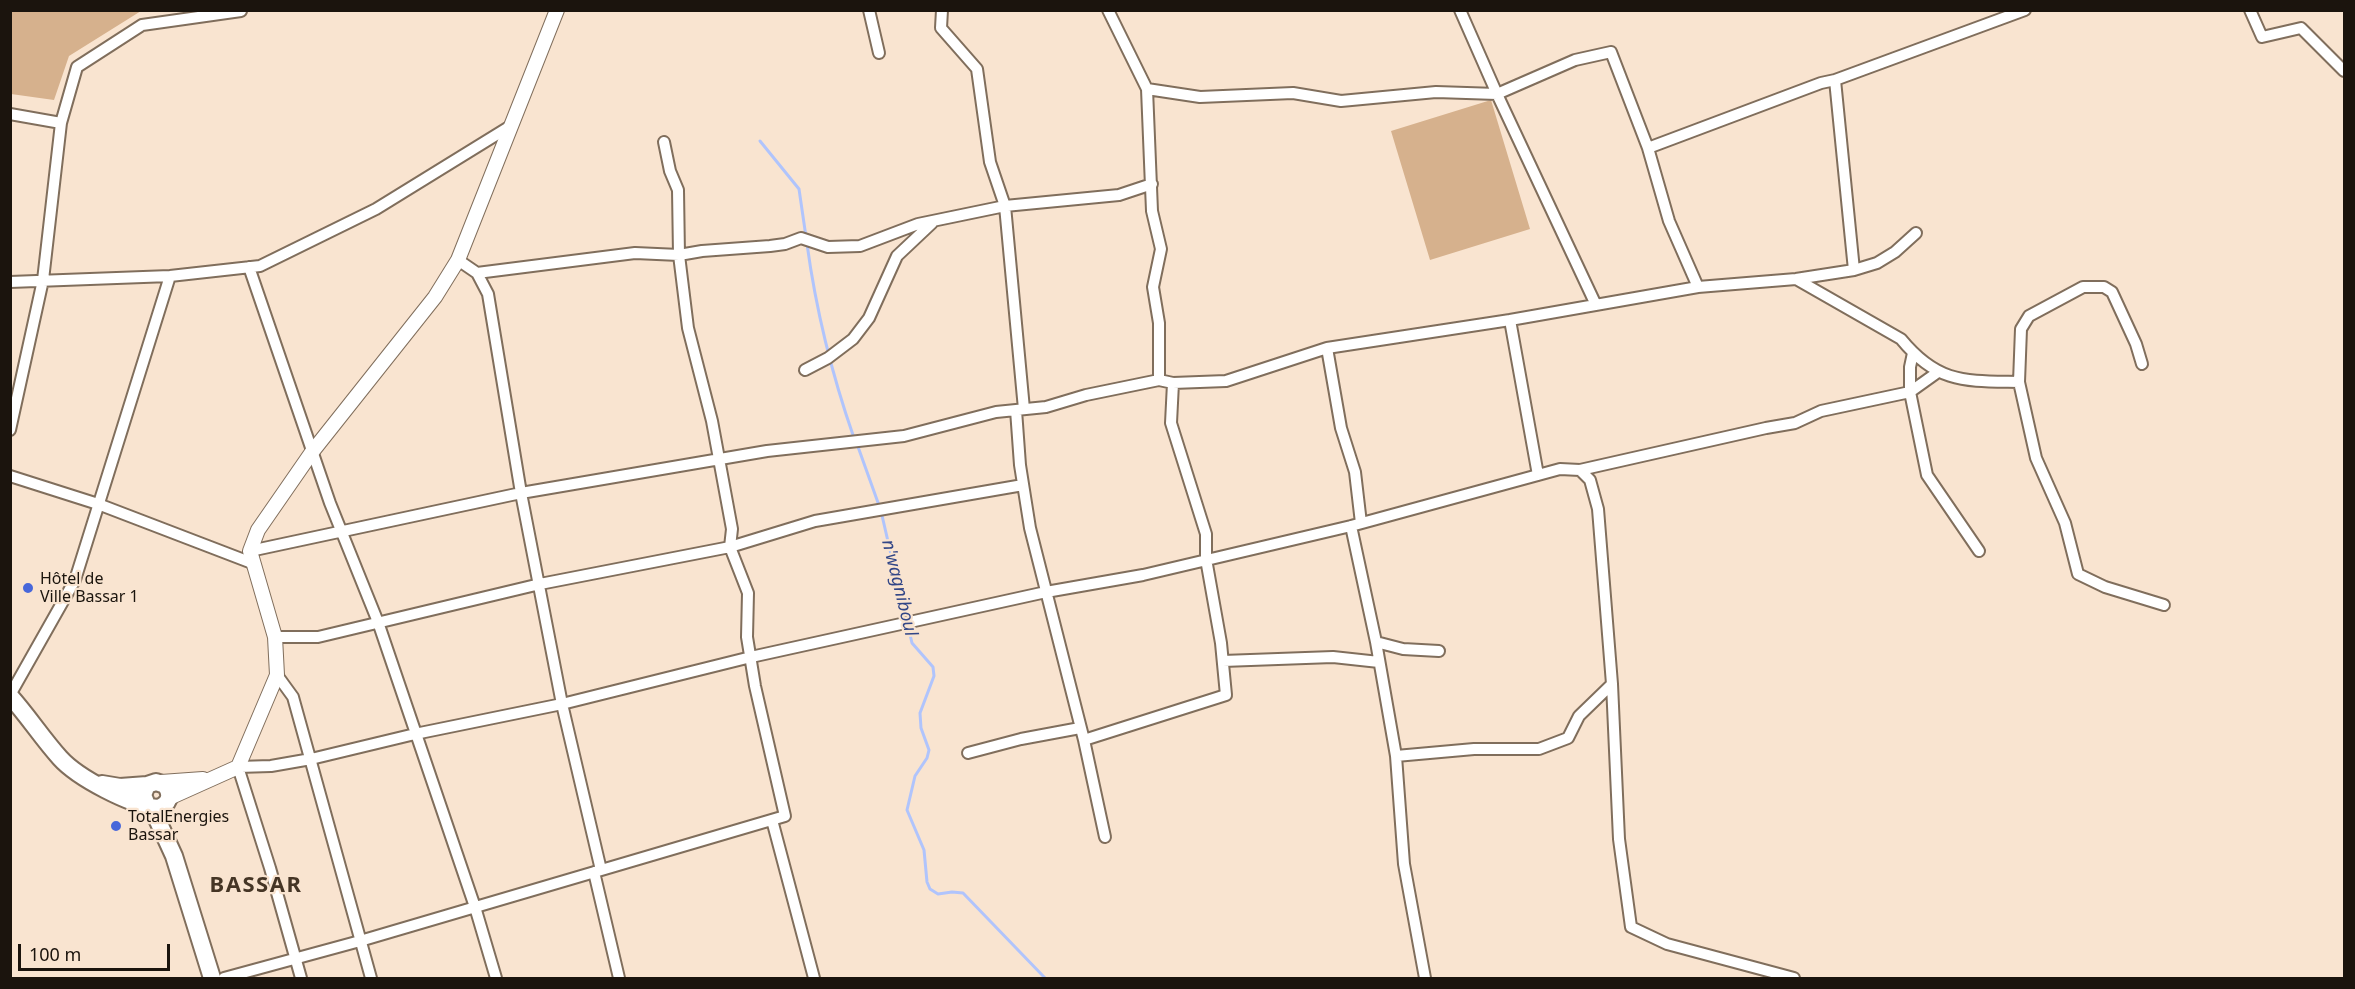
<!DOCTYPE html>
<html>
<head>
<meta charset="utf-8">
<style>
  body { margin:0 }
  #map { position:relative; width:2355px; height:989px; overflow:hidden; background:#f9e4d0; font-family:"Noto Sans",sans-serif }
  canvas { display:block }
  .frame { position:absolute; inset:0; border:12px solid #1b140d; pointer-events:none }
  .scale { position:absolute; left:18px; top:944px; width:152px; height:27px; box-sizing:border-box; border:3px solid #1b140d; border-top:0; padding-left:8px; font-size:18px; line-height:21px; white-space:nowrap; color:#1b140d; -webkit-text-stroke:4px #f9e4d0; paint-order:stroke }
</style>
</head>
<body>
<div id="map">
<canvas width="2355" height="989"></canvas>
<div class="frame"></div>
<div class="scale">100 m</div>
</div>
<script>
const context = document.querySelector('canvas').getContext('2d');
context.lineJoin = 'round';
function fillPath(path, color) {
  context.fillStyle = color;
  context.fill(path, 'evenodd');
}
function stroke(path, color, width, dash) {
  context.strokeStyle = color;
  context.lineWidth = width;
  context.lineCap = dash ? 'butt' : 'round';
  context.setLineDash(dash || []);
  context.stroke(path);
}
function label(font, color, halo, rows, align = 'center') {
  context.font = font + ' "Noto Sans",sans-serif';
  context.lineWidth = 4.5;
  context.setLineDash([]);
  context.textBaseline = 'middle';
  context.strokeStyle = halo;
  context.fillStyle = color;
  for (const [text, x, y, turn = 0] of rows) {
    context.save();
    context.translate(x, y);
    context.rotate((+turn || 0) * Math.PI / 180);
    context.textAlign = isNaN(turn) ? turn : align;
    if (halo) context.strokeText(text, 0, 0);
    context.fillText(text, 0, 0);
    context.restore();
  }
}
fillPath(new Path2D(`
  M11,10h130v1l-72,45 -15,44 -43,-6z
  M1491,100l39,129 -100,31 -39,-129z`), '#d6b18d');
stroke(new Path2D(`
  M760,141l39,48 7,48
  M807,244c9,66 25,131 47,194
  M857,444l24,67 25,109
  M908,626l4,17 21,24 1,9 -14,37 1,15 8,22 -2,8 -12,18 -8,34 17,40 3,32 3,7 8,5 14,-2 11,1 82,85`), '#b0c4fc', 3);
const minor = new Path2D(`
  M869,10l10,43
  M942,10l-1,18 36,41 13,93 15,44 19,203
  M1108,10l39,79 5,122 9,38 -8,38 6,36v57
  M2250,10l12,27 39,-9 43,43
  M1147,89l53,8 93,-4 48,8 95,-9 61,2 -37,-84
  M10,114l51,9
  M458,260l19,13 11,21 33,199 41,211 39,166
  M249,267l81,236 48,119 97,285 21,71
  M1854,270l-19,-190 190,-70
  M477,273l158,-20 44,2 23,-4 68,-5 15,-2 16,-6 27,9 32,-1 58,-22 87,-18 114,-11 33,-11
  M1796,279l105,60c37,45 64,42 118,43l2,-53 8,-13 54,-29h21l8,5 24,52 6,20
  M10,282l160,-6 90,-10 116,-57 133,-82
  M1698,287l-29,-66 -21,-73 173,-65 14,-3
  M1596,305l-99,-211 78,-34 36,-8 37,96
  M1510,320l188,-33 98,-8 58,-9 23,-7 18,-11 21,-19
  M1327,348l14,80 14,44 6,51
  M1913,353l-3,14v25l17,83 52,76
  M805,370l23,-12 25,-19 16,-21 28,-62 35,-33
  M2019,382l17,76 29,65 13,51 27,13 59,18
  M1016,410l30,-3 40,-12 73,-15 14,3 53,-2 101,-33 183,-28 28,155
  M10,430l33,-150 18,-157 16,-56 65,-42 99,-14
  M1580,470l186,-42 29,-5 26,-12 89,-19 28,-20
  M10,476l88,28 154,59
  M1351,526l25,116 20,114 8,108 21,114
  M250,551l271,-58 246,-42 137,-15 92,-24 20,-2 4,55 10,63 54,212 142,-45 -5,-52 -15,-84v-25l-35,-111 2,-40
  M275,637h43l222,-53 190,-37 85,-26 208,-36
  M1376,642l27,7 36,2
  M1223,661l110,-4 46,5
  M277,675l16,22 78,281
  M10,695l65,-115 95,-304
  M1084,740l21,97
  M968,753l53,-14 59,-11
  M1396,756l78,-7h65l29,-11 11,-22 33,-32
  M772,820l42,158
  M594,872l25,106
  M224,978l136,-37 425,-125 -30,-130 -8,-49 1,-44 -18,-46 2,-18 -20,-108 -24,-93 -9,-73 -1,-65 -8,-19 -6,-29
  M301,978l-31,-110 -32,-101 33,-1 40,-7 104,-25 147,-30 189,-47 295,-65 97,-17 208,-49 209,-57 20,1 10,10 8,29 14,175 7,155 12,88 36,17 127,34`);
const tertiary = new Path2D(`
  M161,782l42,-3
  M169,798l69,-31 39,-92 -2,-38 -25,-86 8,-21 54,-78 123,-155 23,-37 99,-250`);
const primary = new Path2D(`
  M10,696c18,20 32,42 50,62 18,20 70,47 97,50 12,-3 16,-13 8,-23l-9,-3 -9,3 -4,10 4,10
  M102,784l18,3 27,-2
  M152,808l22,48 38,122`);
stroke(minor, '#806e5c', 14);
stroke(tertiary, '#806e5c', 16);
stroke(primary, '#806e5c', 20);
stroke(minor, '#fff', 10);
stroke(tertiary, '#fff', 14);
stroke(primary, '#fff', 16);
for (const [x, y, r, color] of [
  [28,588,6,"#4867da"],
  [116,826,6,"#4867da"]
]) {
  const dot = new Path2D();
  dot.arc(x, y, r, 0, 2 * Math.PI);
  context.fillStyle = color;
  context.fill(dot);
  stroke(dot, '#f9e4d0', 2);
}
label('16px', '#1b140d', '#f9e4d0', [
  ["Hôtel de",40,579],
  ["Ville Bassar 1",40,597],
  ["TotalEnergies",128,817],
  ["Bassar",128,835]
], 'left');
label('italic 18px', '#324687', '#f9e4d0', [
  ["n'wagniboul",899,588,76]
]);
context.letterSpacing = '1.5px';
label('bold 22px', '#453525', '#f9e4d0', [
  ["BASSAR",256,886]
]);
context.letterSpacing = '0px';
</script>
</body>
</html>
